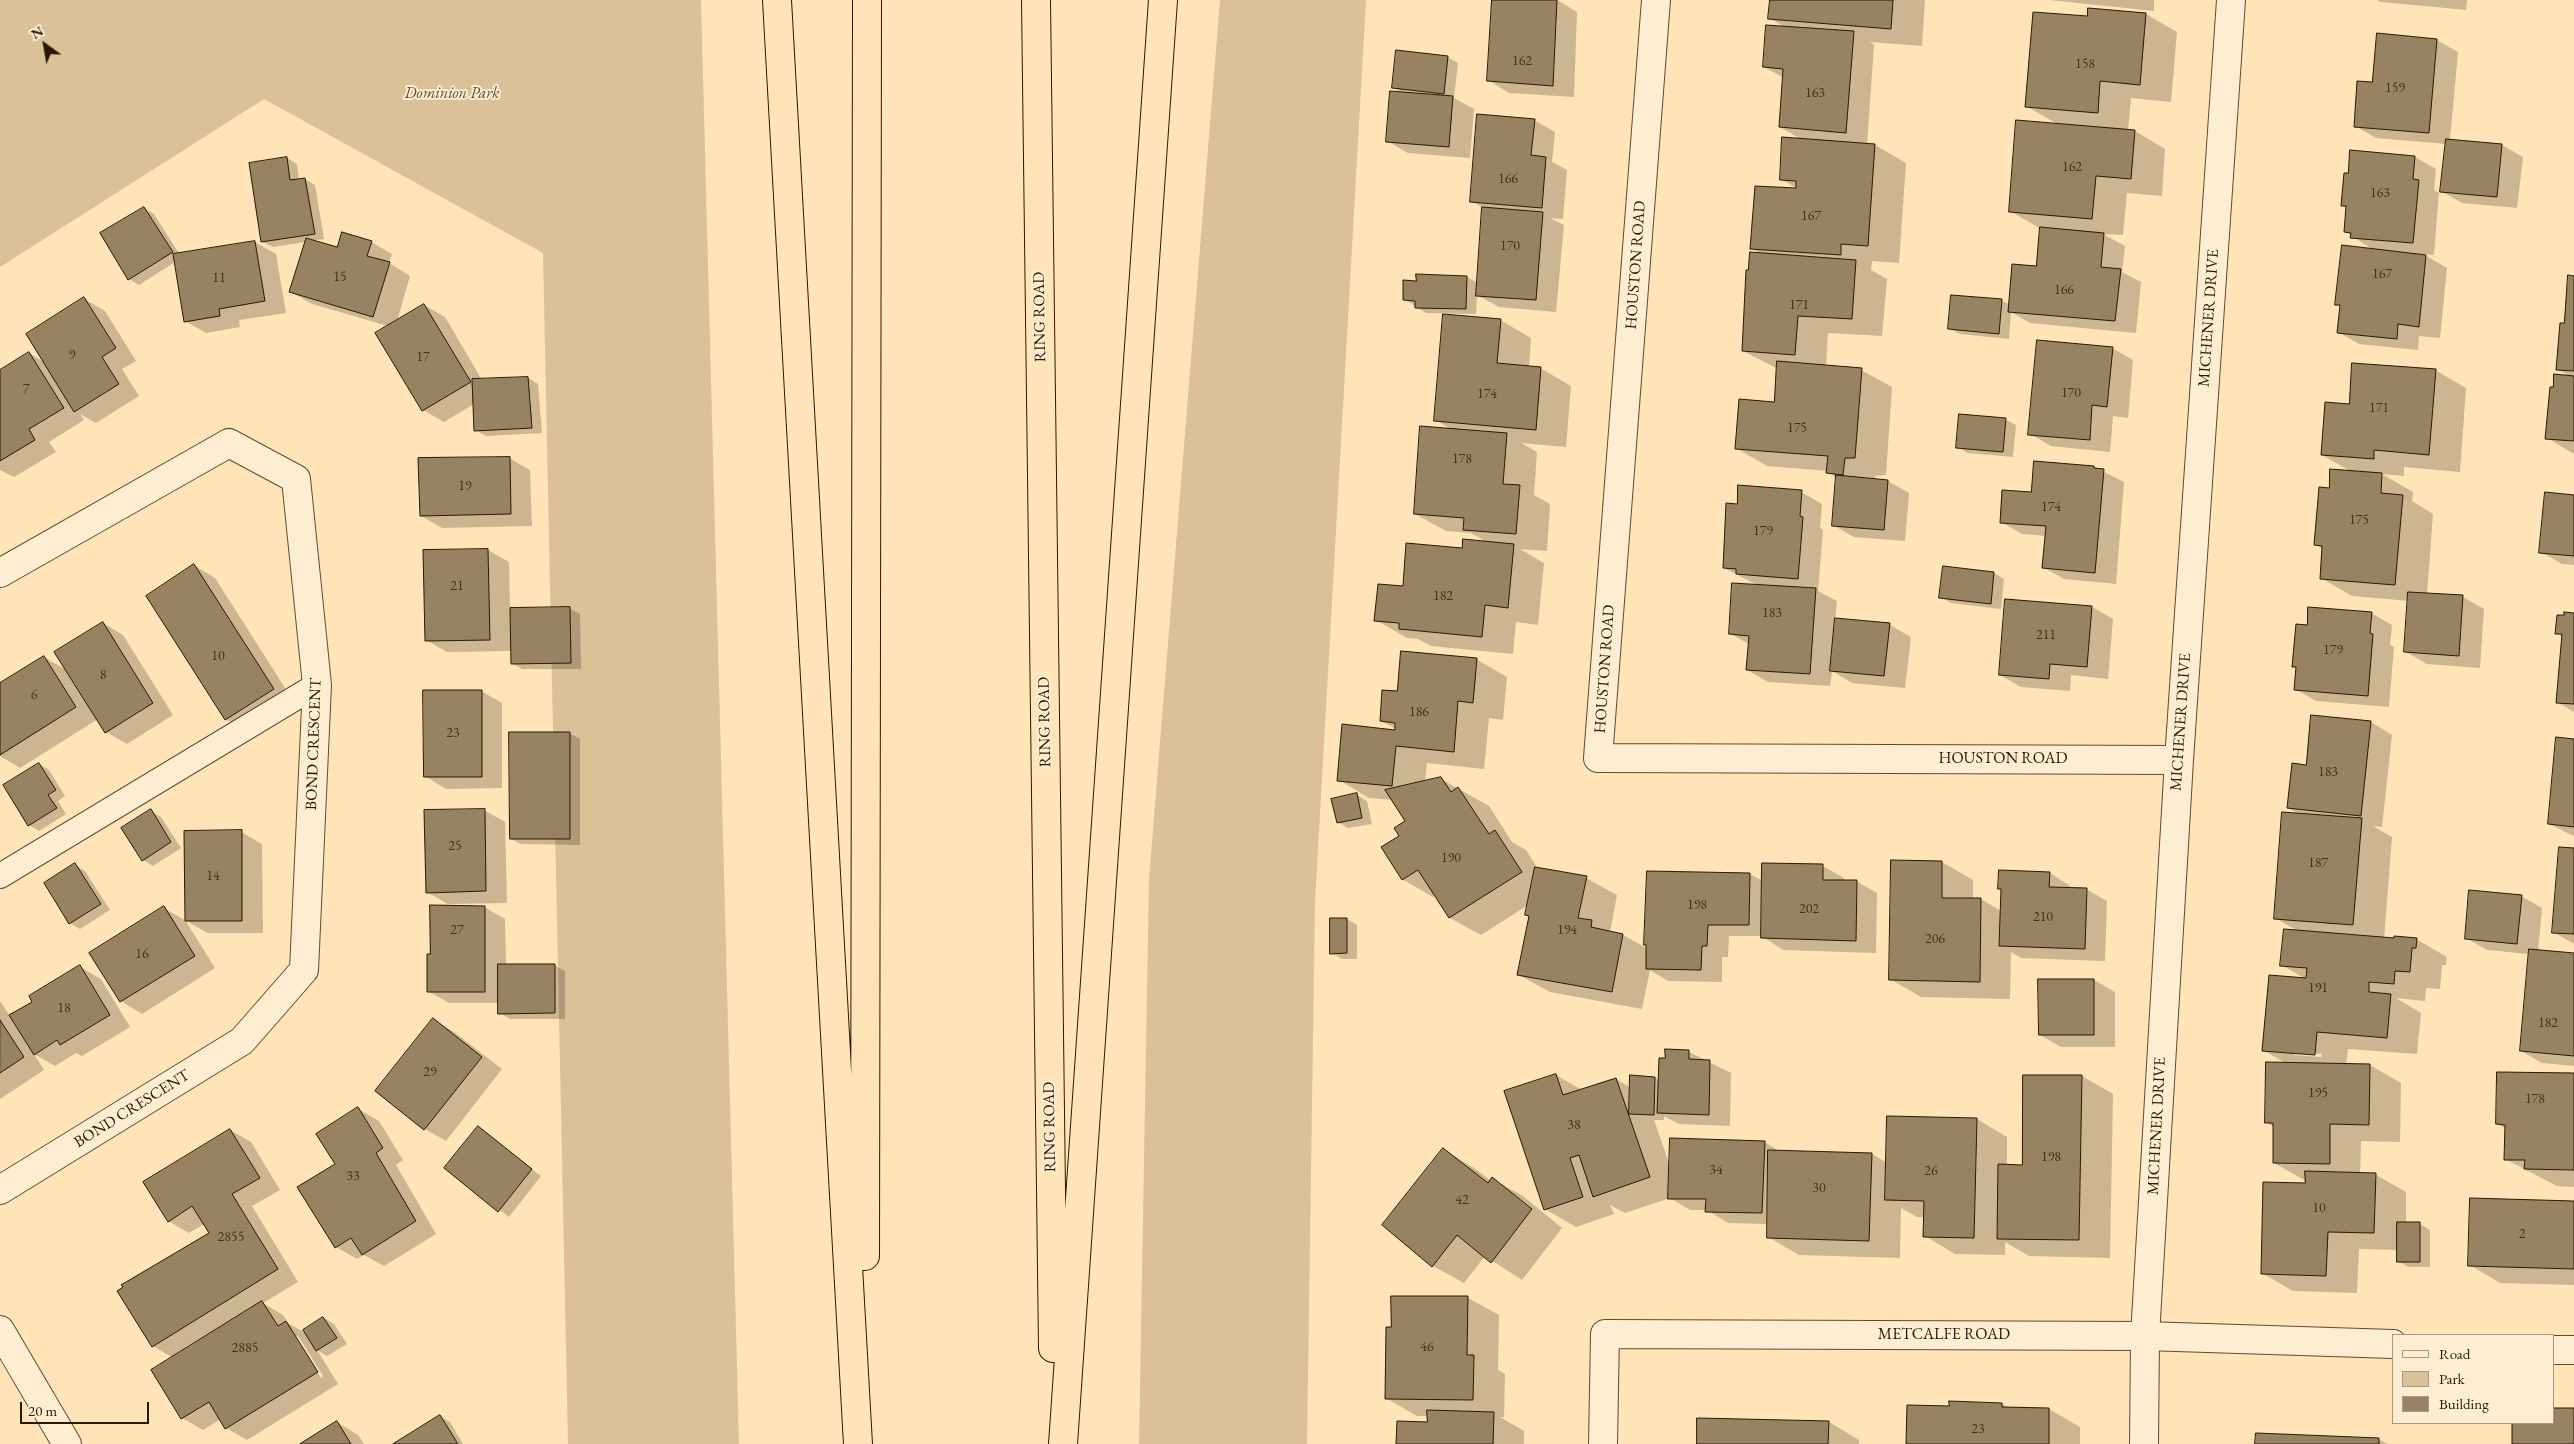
<!DOCTYPE html>
<html>
<head>
<meta charset="utf-8">
<style>
  body { margin:0 }
  #map { position:relative; width:2574px; height:1444px; overflow:hidden; background:#fee4b6; font-family:"EB Garamond",serif }
  canvas { display:block }
  .legend { position:absolute; left:2392px; top:1334px; width:162px; height:90px; box-sizing:border-box; background:#feedd0; border:1px solid #a8987f; margin:0; padding:6px 9px; list-style:none; font-size:15px; color:#281805 }
  .legend li { display:flex; align-items:center; gap:10px; height:25px }
  .legend b { width:25px; border:1px solid #a8987f }
  .north { position:absolute; left:20px; top:20px; width:50px; height:50px; -webkit-text-stroke:4px #feedd0; paint-order:stroke; rotate:328deg; font-size:14px; font-weight:700; line-height:20px; text-align:center; color:#281805 }
  .north::after { content:''; display:block; margin:auto; width:18px; height:22px; background:#281805; clip-path:polygon(50% 0,100% 100%,50% 72%,0 100%) }
  .scale { position:absolute; left:20px; top:1402px; width:129px; height:22px; box-sizing:border-box; border:2px solid #281805; border-top:0; padding-left:6px; font-size:15px; line-height:18px; white-space:nowrap; color:#281805; -webkit-text-stroke:4px #feedd0; paint-order:stroke }
</style>
</head>
<body>
<div id="map">
<canvas width="2574" height="1444"></canvas>
<ul class="legend">
<li><b style="height:6px;background:#feedd0"></b>Road</li>
<li><b style="height:14px;background:#dac198"></b>Park</li>
<li><b style="height:14px;background:#978261"></b>Building</li>
</ul>
<div class="north">N</div>
<div class="scale">20 m</div>
</div>
<script>
const context = document.querySelector('canvas').getContext('2d');
context.lineJoin = 'round';
function fillPath(path, color) {
  context.fillStyle = color;
  context.fill(path, 'evenodd');
}
function stroke(path, color, width, dash) {
  context.strokeStyle = color;
  context.lineWidth = width;
  context.lineCap = dash ? 'butt' : 'round';
  context.setLineDash(dash || []);
  context.stroke(path);
}
function label(font, color, halo, rows, align = 'center') {
  context.font = font + ' "EB Garamond",serif';
  context.lineWidth = 4;
  context.setLineDash([]);
  context.textBaseline = 'middle';
  context.strokeStyle = halo;
  context.fillStyle = color;
  for (const [text, x, y, turn = 0] of rows) {
    context.save();
    context.translate(x, y);
    context.rotate((+turn || 0) * Math.PI / 180);
    context.textAlign = isNaN(turn) ? turn : align;
    if (halo) context.strokeText(text, 0, 0);
    context.fillText(text, 0, 0);
    context.restore();
  }
}
fillPath(new Path2D(`
  M0,0h701l38,1444h-171l-25,-1191 -279,-154 -264,168z
  M1220,0h146l-51,902 -8,542h-168l10,-565z`), '#dac198');
fillPath(new Path2D(`
  M1494,0h63l20,12 -3,85 -65,-4 -21,-13z
  M1771,0h154l-3,46 -52,-4 4,3 -7,100h8l31,18 -7,100 -27,-2 -1,9 16,9 -5,57 -54,-3 -2,34 35,3 31,17 -6,88 -11,1v4l13,1 21,12 -4,48 -51,-4 -21,-12 4,-46 -9,-8 -61,-5 -31,-18 40,-45 2,-34 -35,-18 6,-80 13,-17 -11,-6 49,-58 -19,-11 21,-39 -22,-13 4,-49 -20,-11 21,-40 -16,-9z
  M2049,0h105v11z
  M2377,0h90l-1,10 -85,-8z
  M2146,14l31,18 -6,70 -40,-4 -3,33h7l30,18 -3,47 -35,-3 -4,42 -20,-1 22,12 -3,26 19,10 -5,51 -106,-10 -19,-11 -2,27 -49,-5 -11,-6 52,-28 9,5 27,-37 4,-39 -31,-18 49,-86 -33,-19 62,-88z
  M2437,40l21,12 -8,88 52,5 21,12 -6,51 -55,-5 -21,-12 5,-47 -70,-6 -21,-12 18,-42z
  M1447,57l11,6 -4,35 20,11 -4,49 -62,-5 -21,-12 16,-48 -10,-6z
  M1534,120l21,12 -3,30 15,8 -4,49 -13,-1 14,7 -8,87 -57,-5 -22,-12 -1,19 -50,-1 -22,-14 13,-17 50,-5 11,6 5,-75 -11,-7z
  M2415,157l21,12 -2,21 5,3 -5,62 -11,-1 24,14 -7,70 -21,-2 -1,14 -59,-6 -21,-12 3,-25 -5,-3 37,-54 -28,-19 2,-23 -5,-3z
  M287,158l10,6 2,16 6,-1 10,6 9,54 -13,2 27,8 33,-7 21,12 -3,9 21,13 -13,45 27,-16 21,12 37,63 46,-2 10,6 4,49 -56,3 -11,-6 -1,-26 -30,18 -21,-12 -35,-84 -76,-22 -21,-12 15,-50 -33,5 -11,-5z
  M144,208l10,6 26,41 75,-13 21,12 10,59 -47,7 1,7 -34,6 -21,-12 -10,-59 -36,23 -10,-6z
  M2574,277v177l-27,-16 23,-61 -12,-8z
  M84,299l21,12 31,50 -14,8 17,27 -43,27 -16,-9 4,6 -35,22 7,10 -42,25 -14,-7v-99l29,-18 15,9z
  M1500,320l31,18 -2,29 11,1 31,18 -5,61 -45,-4 16,9 -3,43 16,9 -3,47 -27,-2 24,14 -6,62 -22,-3 -3,32 -82,-8 -13,-7 -11,-1 -31,-18 28,-32 59,-38 25,-7 -17,-10 -25,-2 -31,-17 37,-84 -16,-10z
  M2112,348l21,12 -5,58 -15,-2 -3,36 -59,-6 -21,-12z
  M2435,370l31,18 -6,84 -56,-5v9l-22,-2 31,18 -1,9 21,13 -6,80 36,3 21,12 -4,59 -53,-4 -21,-12 3,-51 -57,-5 -31,-18 2,-29 -8,-5 15,-55 22,-17 -30,-17 28,-49z
  M2006,420l10,5 -3,32 -45,-4 -10,-6z
  M509,458l21,12 2,56 -90,2 -21,-12z
  M2094,467l30,15 -8,102 -52,-5 -21,-12 3,-31 -24,-2 -21,-12 31,-29z
  M1801,492l21,12 -2,24 3,2 -5,61 19,10 -2,18 55,6 21,12 -6,51 -53,-5 -20,-12 -2,15 -62,-4 -21,-12 2,-26 -18,-10 28,-48 -35,-18 14,-63z
  M2574,496v69l-12,-1 -21,-12z
  M488,550l21,12 1,47h60l10,5 1,55h-59l-10,-6v-12l-65,1 -21,-12z
  M195,566l20,12 79,124 -48,29 -21,-12z
  M1994,573l10,6 -3,30 -50,-6 -10,-6z
  M2092,607l21,12 -5,60 -37,-4 -1,16 -49,-4 -21,-12z
  M2371,613l21,12 -2,20 4,2 -5,60 -73,-6 -21,-12 2,-21 -3,-2 14,-40z
  M2574,614v98l-17,-10 6,-65 -7,-4z
  M103,623l20,12 50,80 -46,29 -21,-12 -8,-13 -78,49 -20,-12v-71l44,-28 24,14z
  M1476,659l31,18 -4,43 -14,-2 -5,51 -57,-6 -2,19 16,-3 48,27 23,36 14,8 12,19 48,9 31,17 -7,37 13,3 25,14 -3,-5 3,-72 102,2 13,7v-17l60,2 21,12v3h12l21,12 -1,60 -93,-3 -21,-14h-33l-1,21h-6v25l-54,-1 -18,-11 -8,39 -92,-17 -31,-17 11,-59 -2,-11 -47,30 -31,-17 -14,-23 -3,2 -31,-18 -1,-43 6,-14 -14,-22 -24,-2 -30,-18 61,-49 -19,-10 17,-29z
  M481,691l21,12v85l-56,1 -21,-13z
  M2312,716l59,6 21,13 -10,92 -9,-1 19,11 -8,102h32l31,18 -1,8h-4l-2,24 -14,-1 -1,13 -29,-3 25,15 -4,41 -69,-5 -2,16h24l31,18 -1,59 -39,-1 -1,33 16,1 30,17v31l14,1 10,6v37h-22l-10,-6v-11l-39,-1 -2,44 -64,-2 -31,-18 44,-88v-4l-32,-18v-36l-8,-5 21,-58 -24,-14 44,-70 -25,-15 16,-34 -23,-13 26,-103 -13,-7 19,-42zM2294,1052l28,2 -1,3 -27,-2z
  M569,733l11,6v106l-59,-1 -10,-5z
  M2574,740v96l-25,-12z
  M39,764l10,6 16,26 -7,5 8,13 -27,17 -10,-6z
  M1357,795l10,6 5,23 -24,4 -10,-6z
  M484,810l21,12 2,81 -59,1 -21,-12z
  M151,811l10,6 20,31 -28,18 -10,-6z
  M241,832l21,12 1,89h-56l-22,-13 30,48 -73,46 -21,-13 -30,-48 73,-45 22,13z
  M2574,849v95l-21,-12z
  M1892,861l50,1 31,18v19h8l20,12 1,-21 -2,-2 50,-15 20,13v3h16l21,12 -2,60 -84,-3 -10,-6 -1,47 -89,-2 -31,-18z
  M75,865l10,6 25,39 -30,19 -10,-6z
  M2521,896l21,12 -4,43 36,3v112l-32,-3 -21,-12 8,-97 -42,-4 -21,-12z
  M484,907l21,12 1,46h48l11,6v48h-55l-10,-6 -1,-10h-50l-21,-12 3,-35z
  M1347,919l10,6v34h-15l-10,-6z
  M80,967l21,12 29,48 -48,29 -6,-3 -21,13 -21,-12 10,16 -44,29v-98l10,15 24,-14z
  M2094,980l21,12v55h-54l-21,-12z
  M434,1020l20,12 48,37 -56,72 -21,-12 -48,-38z
  M1689,1052l42,21 -1,53 -51,-2 -15,-8v4h-10l16,46 94,-24 17,10 91,2 15,9 90,-44 30,18v29h16l59,-90 31,18 -3,164 -81,-2 -24,-14v13l-50,-1 -30,-18v-19h-8l-16,-9 -1,50 -101,-3 -31,-18 1,-13 -41,-1 -21,-13h-17l-20,-12 -45,15 -15,-8 4,9 -38,13 -31,-18 11,-134 26,15 34,-11 15,9 24,-10 4,2 7,-21z
  M2574,1075v112l-17,-1 -52,-27 1,-30 -9,-6z
  M358,1109l21,12 24,39 -7,5 40,69 -52,32 -20,-11 -7,4 -21,-12v-83z
  M478,1128l63,48 -32,41 -64,-49z
  M230,1130l21,12 29,48 -28,16 46,76 -35,21 20,12 5,8 19,11 17,-16 10,6 13,20 -20,12 -10,-6 21,34 -91,56 -21,-12 -5,-9 -18,11 -21,-12 -30,-47 21,-13 -20,-12 57,-112 -6,-10 -15,9 -21,-12zM295,1336h3l25,40 -2,2z
  M1444,1150l30,18 17,13 1,-2 31,17 39,32 -40,52 -37,-24 -21,27 -31,-17z
  M2574,1203v82l-74,-2 -30,-18z
  M1393,1297l75,1 31,17 -1,55 7,4 -1,43h-4l24,14v13h-126l30,-21v-7h-11l-31,-18z
  M2002,1404l8,4 39,1 31,18v17h-173l43,-37z
  M2553,1409h21v35h-61v-21h40z
  M440,1416l10,6 13,22h-67z
  M337,1422l21,13 6,9h-61z
  M1829,1422l30,18v4h-161z
  M2378,1439l10,5h-132z`), '#0003');
const building = new Path2D(`
  M1492,0h65l-4,86 -66,-5z
  M1770,0h123l-2,29 -123,-10z
  M2088,8l58,5 -6,72 -40,-4 -2,32 -73,-6 8,-95 54,4z
  M1766,25l88,6 -8,102 -67,-6 4,-58 -20,-2z
  M2377,33l60,6 -8,94 -75,-6 3,-46 15,1z
  M1396,50l52,6 -4,38 -52,-6z
  M1390,91l63,5 -4,51 -63,-5z
  M1477,114l58,5 -4,36 15,2 -4,51 -72,-6z
  M2016,120l119,10 -4,49 -35,-3 -4,43 -83,-7z
  M1782,137l93,7 -7,102 -27,-2v11l-91,-6 5,-63 41,2v-7l-16,-1z
  M2446,139l56,5 -5,53 -57,-5z
  M2350,150l65,6 -2,23 6,1 -6,63 -63,-5 1,-5 -7,-1 2,-26h-5l3,-33h4z
  M287,157l3,23 15,-2 10,56 -54,8 -12,-79z
  M144,207l29,45 -45,28 -28,-47z
  M1482,207l61,5 -7,88 -60,-4z
  M2040,227l64,6 -3,34 20,2 -6,52 -107,-9 4,-48 24,2z
  M342,232l30,9 -5,15 23,6 -17,55 -84,-25 17,-54 31,9z
  M255,241l10,60 -46,8 1,7 -36,6 -11,-68z
  M2342,245l84,10 -7,72 -21,-3 -1,15 -60,-6 3,-28h-5z
  M1750,252l106,8 -4,59 -54,-3 -3,39 -53,-4 4,-81h2z
  M1416,274l51,2 -1,33 -51,-1v-7l-12,-1v-20l13,1z
  M2568,275l6,1v95l-18,-1 4,-47h4z
  M1951,295l51,4 -3,35 -51,-5z
  M84,297l32,51 -14,9 17,27 -45,28 -48,-78z
  M424,304l47,78 -49,29 -47,-78z
  M1443,314l58,5 -4,44 44,4 -5,63 -102,-9z
  M2037,340l76,7 -6,60 -15,-2 -2,35 -62,-5z
  M29,352l35,56 -35,21 6,11 -35,21v-91z
  M1777,361l85,7 -7,90h-10l-2,17 -17,-2 2,-17 -93,-7 4,-50 35,3z
  M2352,363l84,6 -7,86 -55,-5v9l-53,-4 4,-53 24,2z
  M2554,374l20,2v65l-29,-2 5,-52h3z
  M528,377l4,51 -58,3 -2,-52z
  M1959,414l47,4 -3,34 -47,-4z
  M1420,426l87,7 -4,51 17,1 -4,49 -53,-4 1,-12 -50,-4z
  M510,457l1,57 -91,2 -2,-58z
  M2034,461l60,5v2l10,1 -9,104 -53,-5 4,-42 -46,-3 2,-33 29,2z
  M2330,469l52,4 -1,20 22,2 -8,90 -75,-6 2,-33 -8,-1 5,-58 10,1z
  M1836,475l52,5 -4,50 -52,-4z
  M1738,485l64,5 -2,26 3,1 -5,62 -62,-5v-5l-13,-1 3,-65 11,1z
  M2545,492l29,3v61l-35,-3z
  M1463,539l51,5 -6,64 -23,-3 -3,32 -83,-8v-6l-25,-2 4,-37 25,2 3,-43 56,5z
  M488,549l2,91 -65,1 -2,-91z
  M194,564l80,125 -49,31 -79,-124z
  M1943,566l51,6 -3,32 -52,-6z
  M1732,583l84,5 -6,86 -64,-4 3,-34 -20,-2z
  M2408,592l55,3 -4,61 -55,-4z
  M2005,599l87,7 -5,61 -37,-3 -1,15 -50,-4z
  M570,607l1,56 -60,1 -1,-56z
  M2308,607l64,5 -2,21 3,1 -5,62 -74,-6 2,-23h-4l4,-43 11,1z
  M2564,612l10,1v91l-18,-1 6,-69h-7l2,-19h7z
  M1835,618l55,5 -6,53 -54,-5z
  M103,622l50,81 -48,30 -51,-81z
  M1401,651l76,7 -4,45 -15,-2 -4,51 -58,-6 -4,40 -55,-5 5,-57 53,6v-7l-15,-2 2,-31 15,1z
  M44,656l32,51 -76,48v-72z
  M423,690h59v87h-58z
  M2311,715l60,6 -10,95 -74,-8 5,-45 14,2z
  M509,732h61v107h-60z
  M2556,737l18,2v88l-26,-3z
  M39,763l17,27 -8,5 9,13 -29,18 -25,-41z
  M1441,777l10,15 7,-5 31,47 6,-4 27,42 -73,46 -31,-48 -16,10 -21,-33 18,-11 -5,-8 11,-7 -20,-31z
  M1357,793l5,25 -25,5 -6,-24z
  M151,809l20,33 -29,19 -21,-33z
  M485,809l1,82 -60,2 -2,-83z
  M2282,812l80,6 -9,107 -79,-6z
  M242,830v91h-57l-1,-90z
  M2559,847l15,1v86l-22,-1z
  M1891,860l51,1v37h39l-1,84 -91,-2z
  M75,863l26,41 -32,20 -25,-41z
  M1762,863l61,1v16h34l-1,61 -95,-3z
  M1535,867l52,9 -9,42 14,2 -1,7 32,7 -11,58 -95,-17 12,-59 -4,-1z
  M1999,870l51,2 -1,15 38,1 -2,61 -86,-3 2,-57h-3z
  M1647,871l103,2 -1,52h-41l-1,21h-5l-1,24 -55,-1v-24h-2z
  M2469,890l53,5 -5,49 -52,-5z
  M430,905l55,1v86h-58v-38h3z
  M164,906l31,50 -75,46 -31,-49z
  M1330,918h17v35l-17,1z
  M2284,929l110,9v-2l23,2 -1,10h-4l-2,24 -15,-1 -1,13 -25,-2v10l22,2 -4,44 -70,-6 -2,23 -53,-4 7,-76 37,3 1,-10 -27,-2z
  M2529,949l45,4v103l-54,-5z
  M498,964h57v49l-57,1z
  M80,965l30,50 -50,30 -3,-5 -23,15 -25,-40 23,-13 -3,-6z
  M2038,979h56v56h-55z
  M433,1018l49,39 -58,73 -49,-39z
  M0,1020l24,37 -24,16z
  M1665,1049l24,1v9l21,1 -1,55 -52,-2 2,-55h6z
  M2266,1062l104,2 -1,61 -39,-1v40l-57,-1v-40h-8z
  M2497,1072l77,1v97l-50,-1 1,-9h-21l1,-35 -9,-1z
  M1556,1074l7,21 53,-17 34,99 -57,20 -14,-42 -9,3 13,39 -39,13 -40,-119z
  M1630,1075l25,2 -1,38 -25,-1z
  M2023,1075h59l-3,165 -82,-1 1,-75 24,1z
  M358,1107l25,41 -7,5 40,68 -54,34 -11,-17 -16,10 -38,-61 38,-23 -19,-30z
  M1887,1116l90,2 -3,120 -51,-1 1,-36 -39,-1z
  M478,1126l54,43 -34,43 -54,-44z
  M230,1129l30,49 -28,16 46,75 -126,78 -35,-56 6,-4 -2,-2 88,-52 -17,-27 -24,16 -25,-40z
  M1670,1138l95,3 -3,72 -57,-1 1,-13h-38z
  M1443,1148l45,35 4,-6 40,32 -41,54 -34,-28 -25,32 -50,-42z
  M1768,1150l104,3 -3,88 -102,-3z
  M2305,1171l71,2 -2,60 -46,-1 -2,44 -65,-2 2,-92 42,1z
  M2470,1198l104,3v68l-106,-3z
  M2397,1222h23v40h-23z
  M1391,1296h77l-1,59h7l-1,45 -88,-1 1,-72h5z
  M262,1301l16,25 8,-5 32,51 -93,57 -16,-27 -28,17 -30,-49z
  M323,1317l14,21 -21,13 -13,-21z
  M1949,1401l53,2v4l47,1v36h-143l1,-39 42,1z
  M2553,1408h21v36h-62v-21h41z
  M1427,1410l67,2 -1,32h-97l1,-23 30,1z
  M440,1415l18,29h-65z
  M1697,1418l132,3 -1,23h-131z
  M337,1421l14,23h-51z
  M2256,1433l123,5v6h-124z`);
fillPath(building, '#978261');
stroke(building, '#281805', 1);
const service = new Path2D(`
  M0,876l317,-191`);
const minor = new Path2D(`
  M1656,0l-58,758 581,2
  M0,573l229,-130 67,36 21,206 -13,285 -62,71 -242,149
  M0,1330l67,114
  M2553,1350h21
  M1603,1444l2,-110 540,2 248,8
  M2144,1444l1,-108 34,-576 52,-760`);
const motorway = new Path2D(`
  M777,0l81,1444
  M1036,0l17,1348
  M865,1256l2,-1256
  M1063,1444l100,-1444`);
stroke(service, '#5e4b31', 26);
stroke(minor, '#5e4b31', 30);
stroke(motorway, '#281805', 30);
stroke(service, '#feedd0', 24);
stroke(minor, '#feedd0', 28);
stroke(motorway, '#fee4b6', 28);
label('14px', '#44321c', null, [
  ["162",1522,61],
  ["158",2085,64],
  ["159",2395,88],
  ["163",1815,93],
  ["162",2072,167],
  ["166",1508,179],
  ["163",2380,193],
  ["167",1811,216],
  ["170",1510,246],
  ["167",2382,274],
  ["15",340,277],
  ["11",219,278],
  ["166",2064,290],
  ["171",1799,305],
  ["9",72,355],
  ["17",423,357],
  ["7",26,389],
  ["170",2071,393],
  ["174",1487,394],
  ["171",2379,408],
  ["175",1797,428],
  ["178",1462,459],
  ["19",465,486],
  ["174",2051,507],
  ["175",2359,520],
  ["179",1763,531],
  ["21",457,586],
  ["182",1443,596],
  ["183",1772,613],
  ["211",2046,635],
  ["179",2333,650],
  ["10",218,656],
  ["8",103,675],
  ["6",34,695],
  ["186",1419,712],
  ["23",453,733],
  ["183",2328,772],
  ["25",455,846],
  ["190",1451,858],
  ["187",2318,863],
  ["14",213,876],
  ["198",1697,905],
  ["202",1809,909],
  ["210",2043,917],
  ["27",457,930],
  ["194",1567,930],
  ["206",1935,939],
  ["16",142,954],
  ["191",2318,988],
  ["18",64,1008],
  ["182",2548,1023],
  ["29",430,1072],
  ["195",2318,1093],
  ["178",2535,1099],
  ["38",1574,1125],
  ["198",2051,1157],
  ["34",1716,1170],
  ["26",1931,1171],
  ["33",353,1176],
  ["30",1819,1188],
  ["42",1462,1200],
  ["10",2319,1208],
  ["2",2522,1234],
  ["2855",231,1237],
  ["46",1427,1347],
  ["2885",245,1348],
  ["23",1978,1429]
]);
label('italic 16px', '#5d4b31', '#feedd0', [
  ["Dominion Park",452,94]
]);
label('16px', '#281805', '#feedd0', [
  ["HOUSTON ROAD",1636,265,-86],
  ["RING ROAD",1040,317,-91],
  ["MICHENER DRIVE",2209,318,-86],
  ["HOUSTON ROAD",1605,669,-86],
  ["RING ROAD",1045,722,-91],
  ["MICHENER DRIVE",2181,722,-86],
  ["BOND CRESCENT",314,744,-88],
  ["HOUSTON ROAD",2003,759],
  ["BOND CRESCENT",132,1109,-32],
  ["MICHENER DRIVE",2157,1126,-87],
  ["RING ROAD",1050,1127,-91],
  ["METCALFE ROAD",1944,1335]
]);
</script>
</body>
</html>
